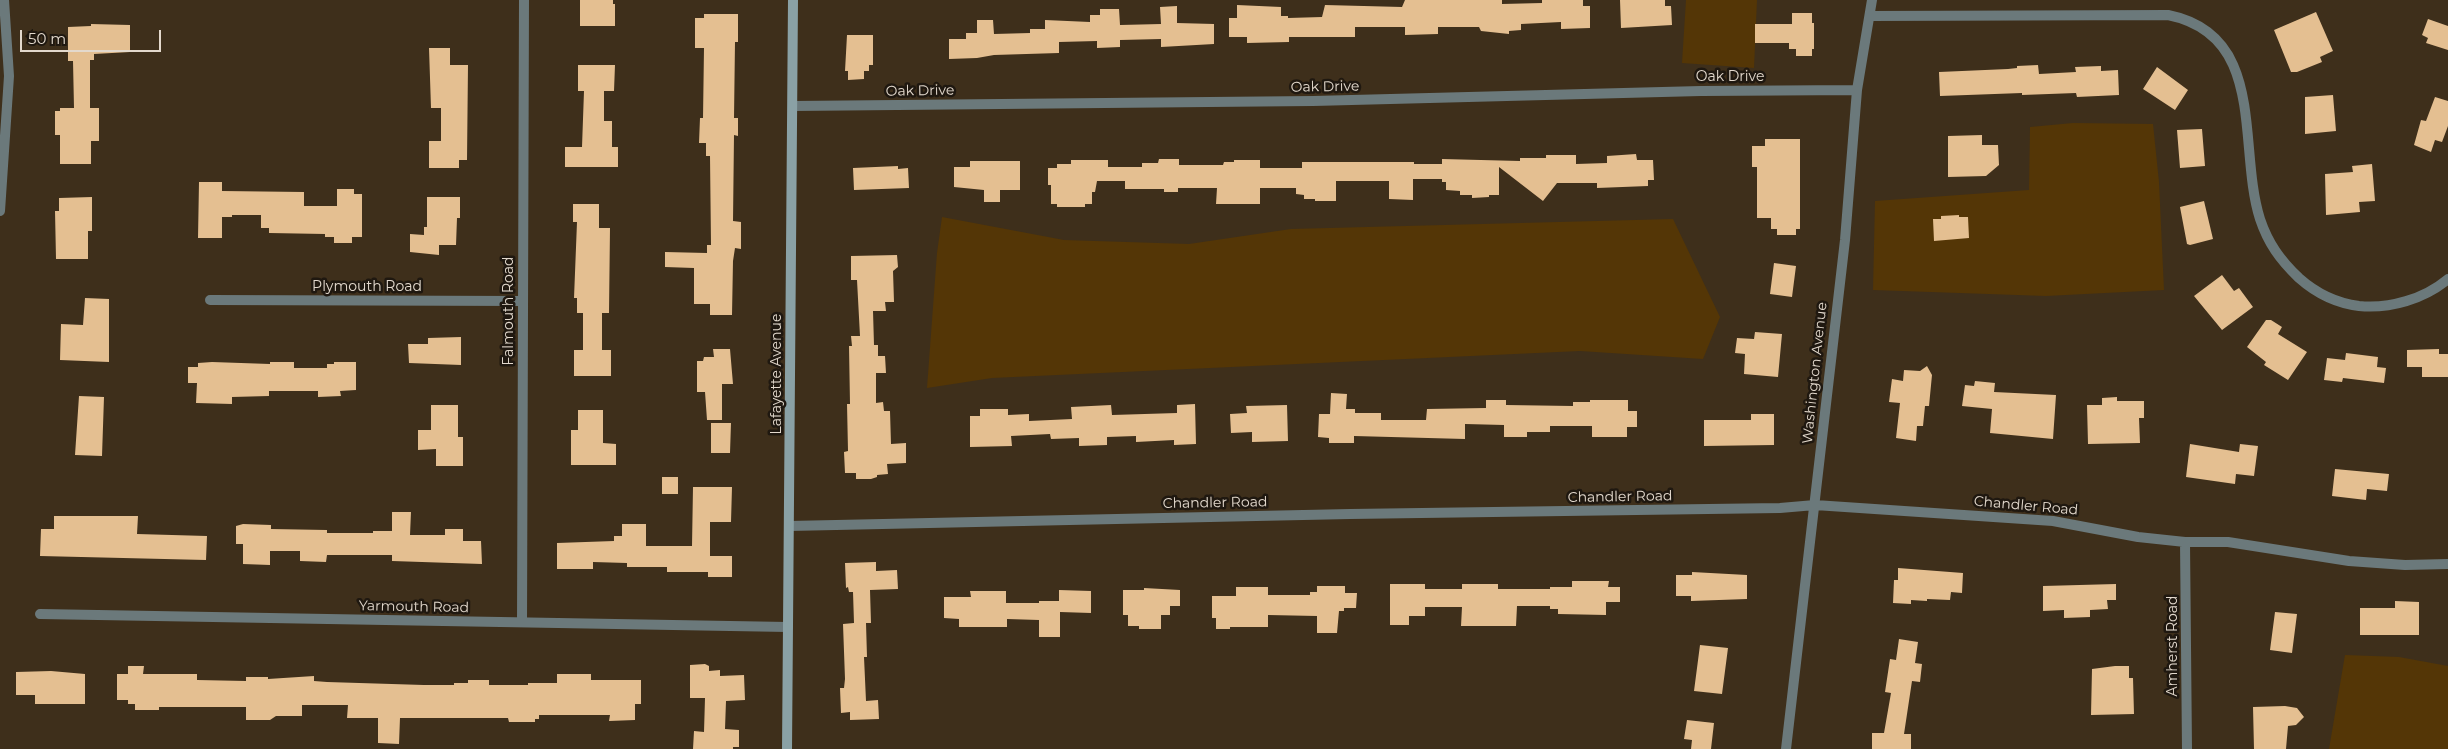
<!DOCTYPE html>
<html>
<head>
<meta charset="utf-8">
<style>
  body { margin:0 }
  #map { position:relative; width:2448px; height:749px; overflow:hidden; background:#3e2f1b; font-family:Montserrat,sans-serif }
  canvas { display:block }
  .scale { position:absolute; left:20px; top:30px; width:141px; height:22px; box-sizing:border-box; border:2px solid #e3d9cd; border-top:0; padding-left:6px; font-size:15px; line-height:18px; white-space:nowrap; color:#e3d9cd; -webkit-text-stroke:4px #1f1810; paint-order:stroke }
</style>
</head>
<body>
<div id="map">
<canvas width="2448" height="749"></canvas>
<div class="scale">50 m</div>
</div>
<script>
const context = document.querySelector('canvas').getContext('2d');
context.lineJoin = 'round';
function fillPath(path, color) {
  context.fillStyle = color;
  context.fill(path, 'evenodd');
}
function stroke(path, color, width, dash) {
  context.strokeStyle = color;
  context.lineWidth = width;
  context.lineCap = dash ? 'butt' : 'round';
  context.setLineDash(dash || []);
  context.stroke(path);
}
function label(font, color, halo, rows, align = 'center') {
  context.font = font + ' Montserrat,sans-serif';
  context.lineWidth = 5;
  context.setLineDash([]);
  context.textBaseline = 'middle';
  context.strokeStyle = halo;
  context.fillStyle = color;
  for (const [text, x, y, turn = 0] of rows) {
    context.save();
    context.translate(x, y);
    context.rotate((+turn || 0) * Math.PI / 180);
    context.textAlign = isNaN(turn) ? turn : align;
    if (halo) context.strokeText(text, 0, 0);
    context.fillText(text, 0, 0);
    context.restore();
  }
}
fillPath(new Path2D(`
  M1686,0h71l-3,68 -72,-5z
  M2073,123l80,1 6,58 5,108 -118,6 -173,-6 2,-89 154,-11 1,-63z
  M942,217l122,23 125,4 102,-15 382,-10 47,98 -17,42 -123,-8 -588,27 -65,10 10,-135z
  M2345,655l54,2 49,9v83h-119z`), '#543606');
fillPath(new Path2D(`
  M580,0h33v4h2v22h-35z
  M1405,0h97v4l40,-1v-3h41v6h7v22l-29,1v-7l-40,2v6l-12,1v3l-28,-3 -2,-4h-41v7l-33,1v-8h-50v10h-66v5l-42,1v-6h-18v-19h8v-13l44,2v9h7v2l34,-1 3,-12 77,2z
  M1620,0h45v6h6l1,19 -51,3z
  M1177,6v17l37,1v20l-53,3v-8l-41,1v7l-23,1v-7l-38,1v11l-65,2 -17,3 -28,1v-20h17v-6h11v-13h16l1,14 36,-1v-4h15v-9l45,2v-7h10v-6h19l1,16 41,-1 -1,-17z
  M2316,12l17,39 -13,6 2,5 -25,10h-6l-17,-42z
  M1792,13h20v10h2v26h-2v7h-16v-7h-7v-6h-34v-19h37z
  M704,14h34v28h-3l-1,76h4v18l-4,-1 -1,86 8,1v27l-6,-1 -2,13 -1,54h-22v-11h-16v-36l-29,-1v-15l42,1v-8h4l-1,-89h-4v-13h-7l1,-25h3l1,-70h-9v-30h9z
  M2428,19l20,7v24l-22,-7 2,-5 -6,-3z
  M91,24l39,1v27l-36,2v6h-4v48h9v33h-8v23h-31v-29h-5v-24h5v-3h14l-1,-47h-5v-34l23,-1z
  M847,35h26v30h-4v6h-5v8l-16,1v-9h-3z
  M429,48h21v17h18l-1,95h-8v8h-30v-27h12v-33h-10z
  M578,65h37l-1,26h-10v30h8v26h6v20h-53v-20h17l2,-56h-6z
  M2038,65l1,9 37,-2 -1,-5 26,-1v5l17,-1 1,25 -42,2 -1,-4 -54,2v-2l-82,3 -1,-24 69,-3 9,-1v-2z
  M2157,67l31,23 -13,20 -32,-21z
  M2333,95l3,36 -31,3v-37z
  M2435,97l13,4v25l-6,16 -7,-2 -4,12 -17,-7 7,-25 5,1z
  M2202,129l3,37 -25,2 -3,-38z
  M1982,135v10h16l1,20 -13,11 -38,1v-41z
  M1765,139h35v90h-4v6h-19v-6h-6v-11h-14v-51h-5v-21h13z
  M1636,154l1,6h16l1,20h-6v6l-51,2v-5h-40l-14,18 -44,-34v28h-10v2l-17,1v-3h-12v-4l-14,-1v-8h-4v-3h-29v21l-24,-1v-18h-53v20h-21v-2h-11v-4l-8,-1v-6h-36v16h-44l1,-16h-39v4h-14v-3h-39v-8h-28l-2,11h-3v12h-7v3h-28v-3h-6v-19h-3v-17h9v-4h14v-4h37v7h34v-4h16l1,-4h20v6h44l1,-3h10v-2h26v8h42v-6h112v2h28v-5l78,2v-3h26v-3h30v9l31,-1v-7z
  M970,161h50v29h-20v12h-16v-12l-30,-3v-20h16z
  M2372,164l3,37 -16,1 1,10 -34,3 -1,-41 28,-2 -1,-6z
  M898,166v3l10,-1 1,20 -55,2 -1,-22z
  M199,182h23v9l82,1v14h33v-17h17v5h8v43h-10v6h-18v-6h-9v-3l-56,-1v-5h-8v-13h-29v2h-10v21h-24z
  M92,197v34h-4v28h-32l-1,-48h4v-13z
  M427,197h33v21h-3l-1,27h-17v10l-29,-3v-18l14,1v-8h3z
  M2204,201l9,38 -23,6 -3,-1 -7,-37z
  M573,204h26v24h11l-1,85h-7v37h9v26h-37v-26h9v-37h-6v-15h-3l3,-76h-4z
  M1959,215v2h9l1,21 -35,3 -1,-22h8v-3z
  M897,255l1,12 -5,4 1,31h-9l1,9h-13l1,34h4v11h7l1,17h-10v30l7,-1 1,9h6l1,33 15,-1v20l-19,1 1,10 -11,1v2l-6,2h-15v-6h-11l-1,-21 4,-1 -1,-47h3l-1,-58h3l-1,-10h9l-3,-56h-6v-24z
  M1774,263l22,3 -4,31 -22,-3z
  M2222,275l12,16 5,-3 14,19 -31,23 -28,-34z
  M85,298l24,1v63l-49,-2 1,-36 22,1z
  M2266,320h5l11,7 -4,7 29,18 -19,28 -24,-15 2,-3 -19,-15z
  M1755,332l27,2 -4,43 -34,-3 1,-20 -10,-1 2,-15 17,1z
  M461,337v28l-52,-2 -1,-19h20v-6z
  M713,349h17l3,35h-11v36h-15l-2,-28h-8v-31h6l1,-4h10z
  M2439,349v5h9v23h-26v-10h-15v-17z
  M2346,353l32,4 -1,10 9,1 -2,15 -41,-5 -1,4 -18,-2 3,-22 18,2z
  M212,362l58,2v-2h24v6h33v-4h7v-2h22v28l-16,1 1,5 -23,1v-6h-49v5l-37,1v7l-36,-1 1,-20h-9v-16h10v-4z
  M1927,366l5,9 -3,31h-4l-2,20h-6l-1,15 -20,-3 4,-35 -11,-1 3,-23 11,2 1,-11 16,1z
  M1975,381l20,2 -1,9 62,3 -3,44 -63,-6 2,-24 -30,-3 3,-21 9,1z
  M1331,393l16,1 -1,15h9v4h26v7h45l1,-11 59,-1v-8h20v5l67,1v-4h17v-2h38v11h9v16h-10v10h-35v-11h-42v6h-23v5h-23v-12l-39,-1v15l-111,-3v7h-25v-5l-11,-1 1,-23h11z
  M79,396l25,1 -2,59 -27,-1z
  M2117,397v4h27v17h-5l1,25 -52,1 -1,-39h15v-7z
  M1195,404l1,40 -22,1v-5l-38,2v-6l-29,1v8l-28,1v-8l-28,1 -1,-5 -39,2 1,10 -42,1v-31h10v-7h28v6l21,-1v7l43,-2 -1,-12 40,-2 1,10 65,-2v-8z
  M431,405h27v32h5v29h-27v-17l-18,1v-20h13z
  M1287,405l1,36 -36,1v-10l-21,1 -1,-19 17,-1 -1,-7z
  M578,410h25v33l13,1v21h-45v-35h7z
  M1751,414h23v31l-70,1v-26h47z
  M711,423h20l-1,30h-19z
  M2190,444l49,8 1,-8 18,2 -4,30 -18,-2 -1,10 -49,-7z
  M2335,469l54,5 -2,17 -20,-2 -1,11 -34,-4z
  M662,477h16v17h-16z
  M693,487h39l-1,35h-21v34h22v21h-24v-5h-41v-5h-40v-4l-34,-1v7h-36v-26l57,-2v-5h8v-12h24v22h46z
  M392,512h19l-1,23h35v-6h18v12h18l1,23 -90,-3v-6h-65l-1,7 -26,-1v-10h-30v14l-27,-1v-20h-7v-18l7,-2 28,1v4l56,1v3h46v-2h19z
  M54,516h84l-1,18 70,2 -1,24 -166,-4 1,-27h13z
  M876,562v9l21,-1 1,19 -28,1 1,33h-5l1,34h-3l2,44 12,-1 1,19 -29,1v-8l-9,1 -1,-25h4l1,-9 -2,-55 11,-1 -1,-31h-4l-1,-5 -2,1 -1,-25z
  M1898,568l65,5 -1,20 -11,-1 -1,8 -23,-1v2l-16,-1v4l-18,-1 1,-23h4z
  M1692,572l55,3v24l-56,2v-5h-15v-21h16z
  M1572,581h37l-1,6h12v15h-14v13l-48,-1v-5h-8v-3h-33l-1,20h-55l1,-19h-37v9h-16v9h-19v-41h35v5h37v-5h36v5h52v-2h22z
  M2116,584v16h-9l1,9 -18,1v7l-26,1v-8l-21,1v-25z
  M1317,586h28v7h12l-1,15h-12v3h-5l-2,22h-20v-17l-49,-1v12h-38v2h-14v-11h-4v-22h24v-9h32v8h42v-3h7z
  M1144,588l36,2v16h-10v9h-9v14h-22v-3h-11v-11h-5v-25h21z
  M1059,590l32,1v22l-31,-1v25h-21v-17l-32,-1v8h-48v-8l-15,-1v-21h27l-1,-6h36v12h33v-2h20z
  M2395,601l24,1v33h-59v-27h35z
  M2275,612l22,2 -5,39 -22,-3z
  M1899,639l19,3 -3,21 7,1 -2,18 -8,-1 -8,53h7v15h-39v-16h12l7,-40 -6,-1 5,-33 6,1z
  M1700,645l28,3 -6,46 -28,-3z
  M705,664l4,2v5l11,-1v6l24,-1 1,25 -19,1 -1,28 14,1v17h-6v2h-40l1,-18 10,1 1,-34h-15v-33z
  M128,666h16l-1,8h54v6l49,1v-4h22v2l46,-3v5l13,1 97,3h30v-2h14v-3h21v5h39v-2h29v-9h34v6h50v24h-6v16l-26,1 1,-6h-71v4h-4v3h-26l-1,-4h-108l-1,26 -21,-1v-25h-31l1,-13h-46v11h-26l-6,4h-24v-13h-87v3h-24v-6h-7v-4h-11v-26h11z
  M2115,666h14v12h4l1,36 -43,1 1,-46z
  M51,671l34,3v30h-50v-9h-19v-23z
  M2285,706l12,2 7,9 -8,8 -8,1 -2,23h-32l-1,-42z
  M1687,720l27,3 -3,26h-20l1,-9 -8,-1z`), '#e4bf91');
stroke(new Path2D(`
  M1871,16l297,-1c100,20 69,132 92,204 8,24 20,41 39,59 18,16 36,25 60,28 31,3 65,-7 89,-27
  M793,106l520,-5 388,-10 156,-1
  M0,211l9,-135 -5,-76
  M210,300l313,1
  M789,526l561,-12 430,-6 35,-3 238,16 85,16 47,5h43l121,19 56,4 43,-1
  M2185,542l2,207
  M40,614l748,13
  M522,622l2,-622
  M1786,749l59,-509 12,-150 15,-90`), '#6b797b', 10);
stroke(new Path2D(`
  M787,749l6,-749`), '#8aa1a5', 10);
label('14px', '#e3d9cd', '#1f1810', [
  ["Oak Drive",1730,77],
  ["Oak Drive",1325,87,-1],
  ["Oak Drive",920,91,-1],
  ["Plymouth Road",367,287],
  ["Falmouth Road",509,311,-90],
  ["Washington Avenue",1815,373,-84],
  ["Lafayette Avenue",777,374,-90],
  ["Chandler Road",1620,497,-1],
  ["Chandler Road",1215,503,-1],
  ["Chandler Road",2026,506,5],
  ["Yarmouth Road",414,607,1],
  ["Amherst Road",2173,646,-90]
]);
</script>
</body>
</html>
